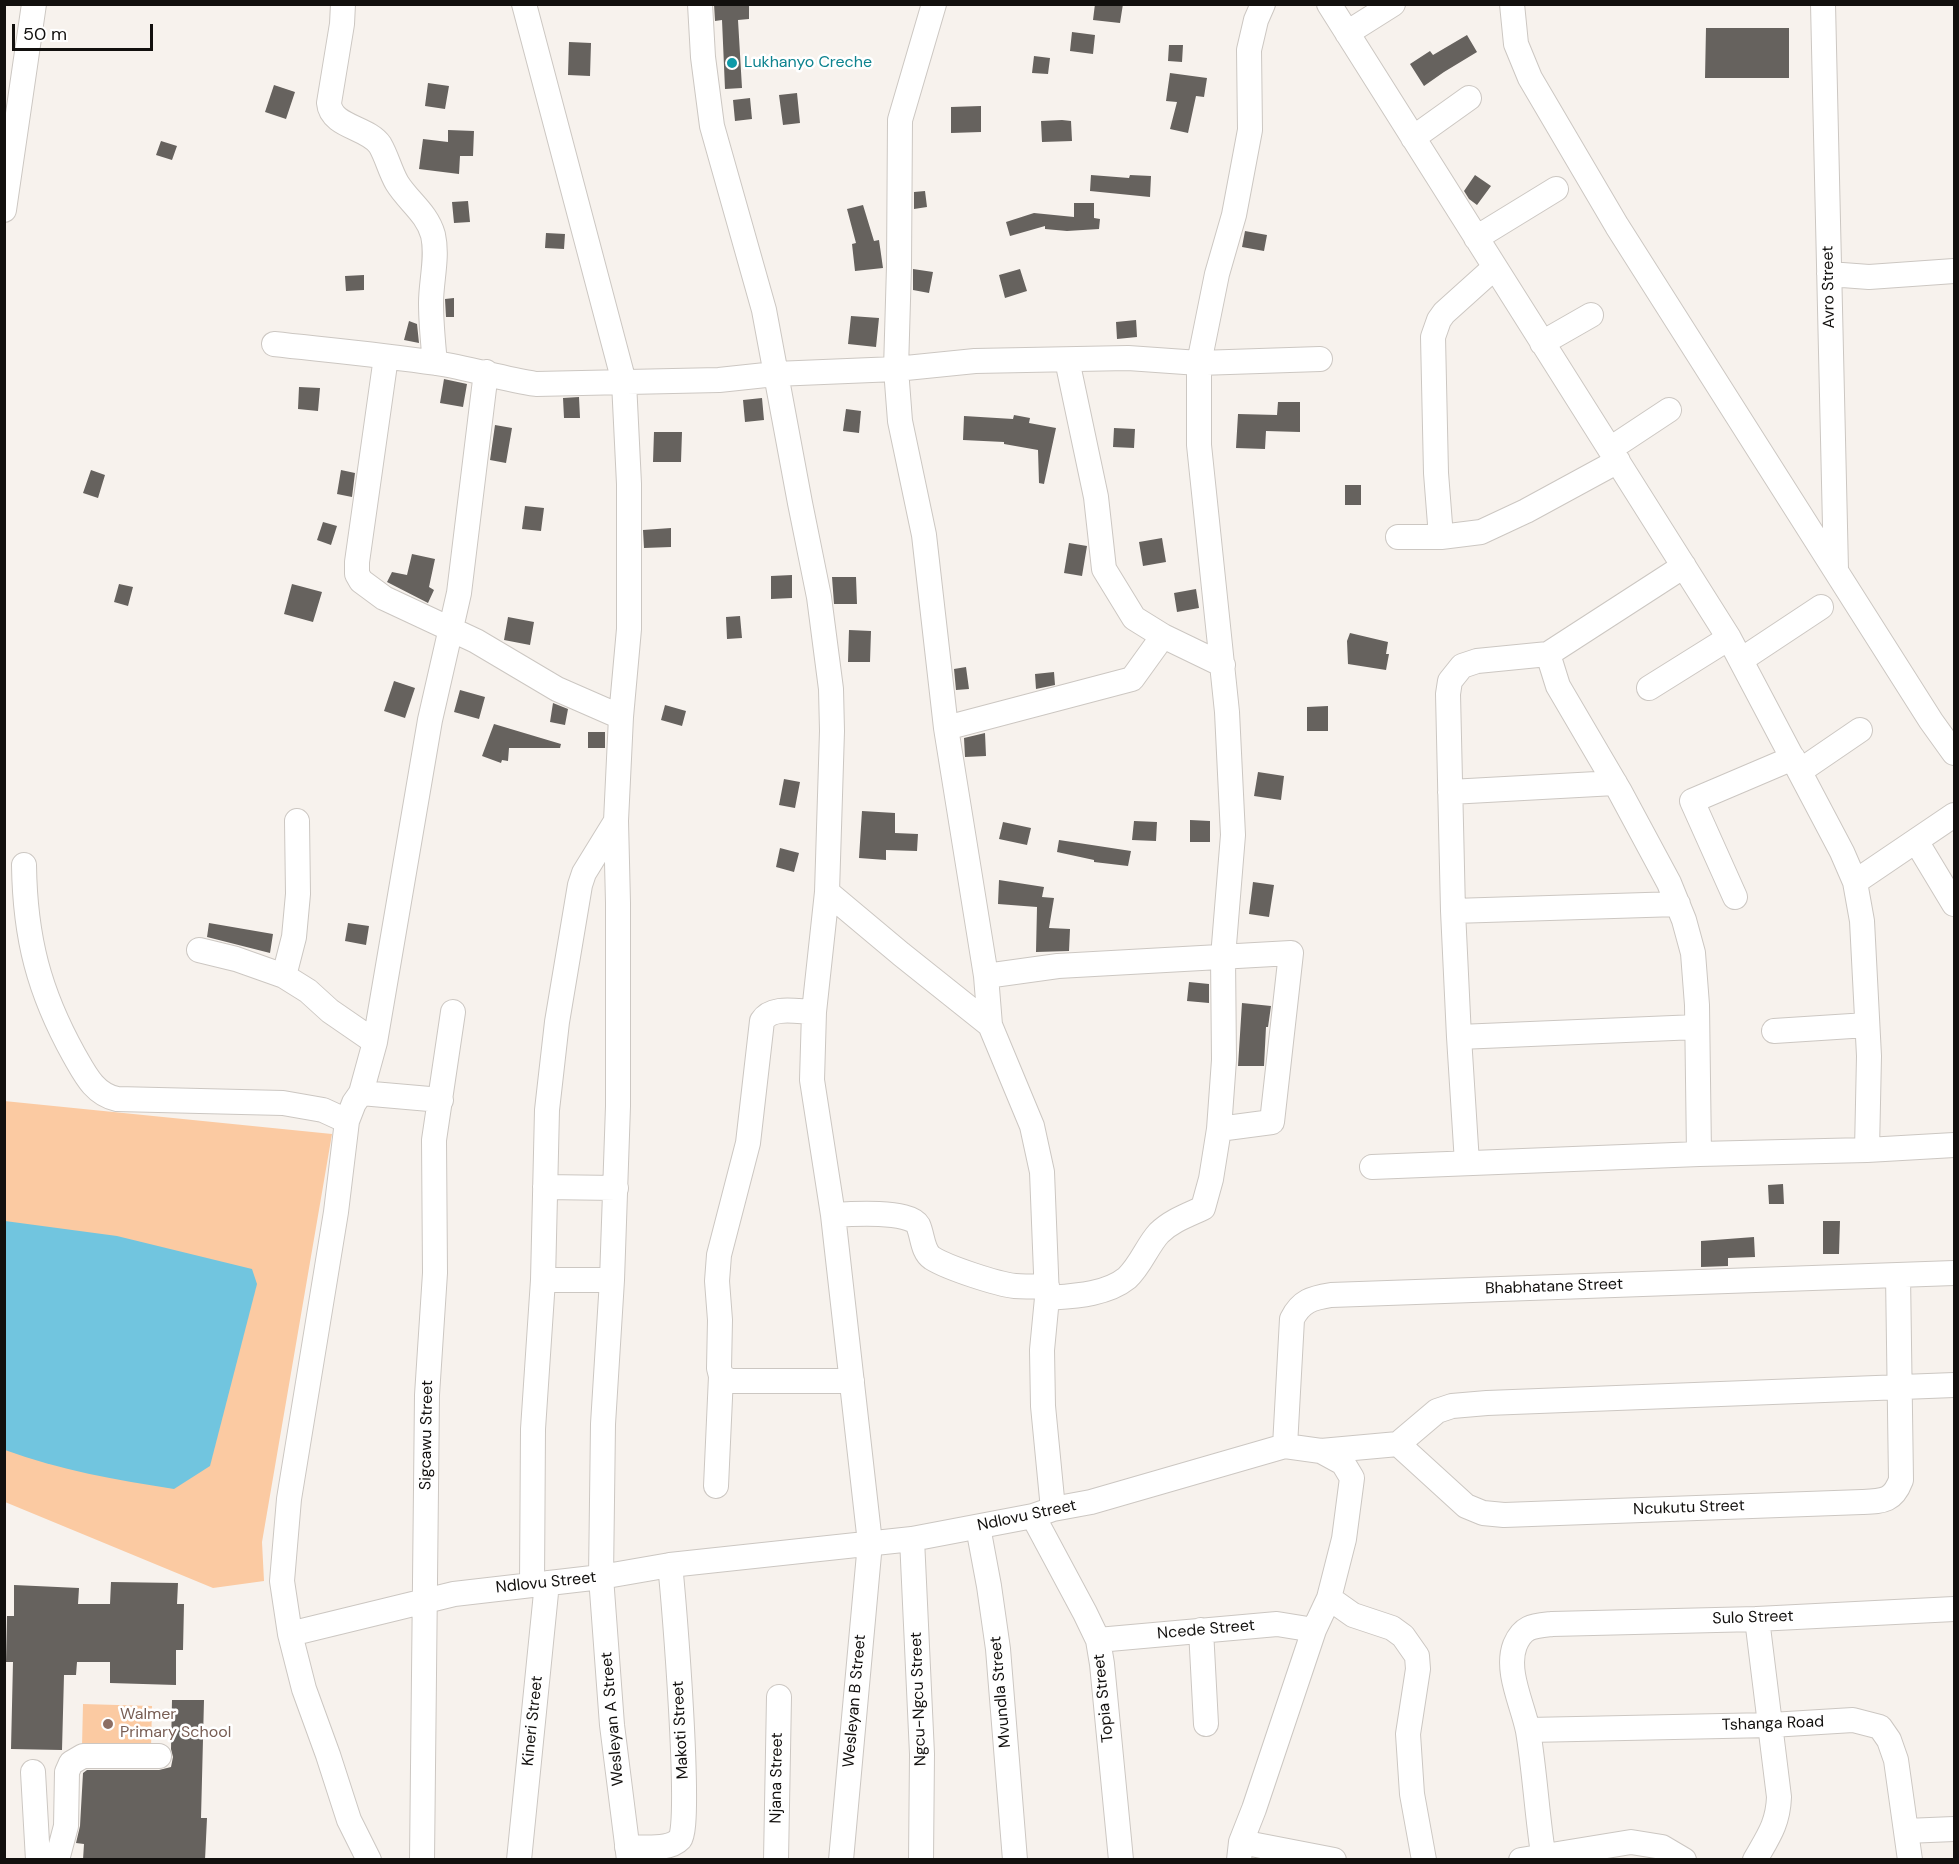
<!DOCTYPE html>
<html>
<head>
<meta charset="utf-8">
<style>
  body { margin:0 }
  #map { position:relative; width:1959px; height:1864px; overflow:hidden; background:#f7f2ed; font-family:"DM Sans",sans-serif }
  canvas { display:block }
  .frame { position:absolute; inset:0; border:6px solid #12100e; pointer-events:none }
  .scale { position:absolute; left:12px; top:24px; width:141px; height:27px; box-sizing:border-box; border:3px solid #12100e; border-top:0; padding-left:8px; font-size:18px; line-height:21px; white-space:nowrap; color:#12100e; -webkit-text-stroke:4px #fff; paint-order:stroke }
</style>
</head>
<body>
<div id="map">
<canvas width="1959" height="1864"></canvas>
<div class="frame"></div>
<div class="scale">50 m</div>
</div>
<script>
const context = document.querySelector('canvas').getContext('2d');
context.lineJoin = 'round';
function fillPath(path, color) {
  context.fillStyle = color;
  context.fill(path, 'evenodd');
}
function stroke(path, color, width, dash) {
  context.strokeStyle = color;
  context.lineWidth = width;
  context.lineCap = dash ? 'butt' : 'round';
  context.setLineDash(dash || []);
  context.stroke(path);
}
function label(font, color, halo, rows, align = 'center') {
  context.font = font + ' "DM Sans",sans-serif';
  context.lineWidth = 5;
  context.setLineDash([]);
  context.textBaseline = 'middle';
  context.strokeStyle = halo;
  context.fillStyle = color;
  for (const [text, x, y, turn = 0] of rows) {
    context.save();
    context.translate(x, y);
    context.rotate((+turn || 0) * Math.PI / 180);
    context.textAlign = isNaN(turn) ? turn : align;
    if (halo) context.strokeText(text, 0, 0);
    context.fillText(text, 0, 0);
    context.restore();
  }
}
fillPath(new Path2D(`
  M4,1101l328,33 -70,408 2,39 -51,7 -208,-86z
  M83,1704l69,2 -1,43 -69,-2z`), '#fbcaa2');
fillPath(new Path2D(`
  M5,1221l112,15 135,33 5,15 -47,182 -36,23c-57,-9 -115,-19 -169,-39z`), '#71c5df');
fillPath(new Path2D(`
  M714,4h35v15l-11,1 4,68 -17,1 -3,-69 -7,1z
  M1095,4h28l-3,19 -27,-3z
  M1706,28h83v50h-84z
  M1072,32l23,3 -2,19 -23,-3z
  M1467,35l10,17 -33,20 -20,14 -14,-22 20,-13 3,4z
  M569,42l22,1 -1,33 -22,-1z
  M1169,45h14l-1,17 -14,-1z
  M1034,56l16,2 -2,16 -16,-1z
  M1170,73l37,5 -3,19 -8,-1 -8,37 -18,-4 7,-27 -11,-1z
  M428,83l21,3 -4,23 -20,-3z
  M274,85l21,7 -9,27 -21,-7z
  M797,93l3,30 -17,2 -4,-30z
  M750,98l2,21 -17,2 -2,-21z
  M981,106v26l-30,1v-26z
  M1062,120l9,1 1,20 -30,1 -1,-21z
  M448,130l26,1 -1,25h-13l-1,18 -40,-5 4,-30 25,3z
  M161,141l16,5 -5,14 -16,-5z
  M1091,175l38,3 1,-3 21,1 -1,21 -60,-6z
  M1475,175l16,11 -14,19 -8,-6 -5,-8z
  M925,191l2,16 -13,2v-17z
  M468,201l2,21 -16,1 -2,-21z
  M1074,203h20v15l6,1 -1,10 -32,2 -22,-2v-3l-35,10 -4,-14 28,-9 40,4z
  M863,205l11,36 5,-1 4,28 -28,3 -3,-27 4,-1 -9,-34z
  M1245,231l22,4 -3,16 -22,-4z
  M546,233l19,1 -1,15 -19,-1z
  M913,269l20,3 -4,21 -16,-3z
  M1020,269l7,22 -22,7 -6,-23z
  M364,275v15l-18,1 -1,-15z
  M454,298v19h-8l-1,-18z
  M851,316l28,2 -3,29 -28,-3z
  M1136,320l1,17 -20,2 -1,-17z
  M409,321l8,3 2,19 -15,-3z
  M444,379l23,5 -4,23 -23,-4z
  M299,387l21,1 -2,23 -20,-2z
  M579,397l1,21h-16l-1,-20z
  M762,398l2,22 -19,2 -2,-22z
  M1278,402h22v30l-34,-1 -1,18 -29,-1 2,-34 39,1z
  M846,409l15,2 -2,22 -16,-2z
  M1014,415l16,3 -1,5 27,5 -12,56 -5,-1 -1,-33 -34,-6v-2l-41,-2 1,-24 49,3z
  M495,425l17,3 -6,35 -16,-3z
  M1114,428l21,1 -1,19 -21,-1z
  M654,432h28l-1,30h-28z
  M91,470l14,5 -7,23 -15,-5z
  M341,470l14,3 -3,24 -15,-3z
  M1345,485h16v20h-16z
  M525,506l19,2 -3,23 -19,-2z
  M323,522l14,4 -6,19 -14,-5z
  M671,528v19l-27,1 -1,-18z
  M1162,538l4,24 -23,4 -4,-24z
  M1069,543l18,3 -5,30 -18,-3z
  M412,554l23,5 -6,28 5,3 -6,13 -41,-21 5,-10 15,3z
  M792,575v23l-21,1v-23z
  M832,577h24l1,27h-23z
  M119,584l14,3 -5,19 -14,-4z
  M292,584l30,8 -9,30 -29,-8z
  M1196,589l3,19 -22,4 -3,-19z
  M740,616l2,22 -15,1 -1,-22z
  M508,617l26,5 -4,23 -26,-5z
  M849,630l22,1 -1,31h-22z
  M1350,633l38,9 -2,12h3l-3,16 -38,-6 -1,-23z
  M966,667l3,22 -13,1 -2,-21z
  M1054,672l1,13 -19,4 -1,-15z
  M394,681l21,7 -10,30 -21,-7z
  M460,690l25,7 -6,22 -25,-7z
  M553,703l15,6 -3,16 -15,-3z
  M665,705l21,6 -4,15 -21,-6z
  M1328,706v25h-21v-24z
  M494,724l67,20 -1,4h-51l-1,13 -6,-1 -1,3 -19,-7z
  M588,732h17v16h-17z
  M985,733l1,23 -21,1 -1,-19z
  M1258,772l26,4 -3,24 -27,-4z
  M784,779l16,3 -5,26 -16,-3z
  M862,811l33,2v20l23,1 -1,17 -31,-1v10l-27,-2z
  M1190,820l20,1v21h-20z
  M1134,821l23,1 -1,19 -24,-1z
  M1003,822l28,6 -4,17 -28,-6z
  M1059,840l72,11 -3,15 -34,-4v-2l-37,-8z
  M780,848l19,5 -5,19 -18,-5z
  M999,880l45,7 -2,10 12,1 -5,30 21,1 -1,22 -33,1 1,-45 -39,-3z
  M1253,882l21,3 -5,32 -20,-3z
  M209,923l64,11 -3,19 -63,-16z
  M348,923l21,3 -3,19 -21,-4z
  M1189,982l20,2v19l-22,-2z
  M1242,1003l29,3 -3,21h-2l-2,39h-26z
  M1783,1184l1,20h-15l-1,-19z
  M1823,1221h17l-1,33h-16z
  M1754,1237l1,20 -27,1v8l-27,1v-26z
  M111,1582l67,1 -1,21h7l-1,46h-7v35l-66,-2v-21h-33l-1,13h-12l-2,75 -51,-1 2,-87h-7l1,-46h7v-31l65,3 -1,16h32z
  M172,1700h32l-3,118h6l-2,42h-122l1,-16 -8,-1 4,-17 3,-53 4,-3h72l12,-3 2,-10 -2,-8z`), '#66625e');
const minor = new Path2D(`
  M343,4l-1,20 -13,79c2,24 39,24 51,42 7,12 10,26 17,38 11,18 30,30 36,52 5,22 -2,46 -2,68 0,20 2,40 4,60
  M524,4l100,378 5,102v145l-8,88 -5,104 2,82v203l-6,174 -9,144 -2,153 11,148 17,135
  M700,4l3,53 9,69 52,184 36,193 19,94 12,92 1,42 -5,161 -13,120 -2,68 21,135 37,328 -29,317
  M934,4l-34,116 -1,146 -3,103 4,52 24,114 22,193 40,248 4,49
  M1329,4l400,634 113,214 13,30 7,39 7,135 -2,94
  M1512,4l4,40 14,34 87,148 314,495 23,32
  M1823,4l13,565
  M1347,33l46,-29
  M1413,138l56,-40
  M4,210l30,-206
  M1476,238l80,-49
  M1829,274l40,3 85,-6
  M1542,343l49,-28
  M274,344c54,6 109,11 162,19 34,5 66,16 100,21l183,-4 56,-6 121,-5 79,-8 153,-3 71,5 121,-4
  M386,357l-29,205v12l4,7 23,17 92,43 81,48 64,28
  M1067,360l29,137 8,72 30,49 29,18
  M1610,449l59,-39
  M1398,537h43l40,-5 45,-21 92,-50
  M1441,537l-5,-64 -3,-136 6,-17 5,-7 50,-45
  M1548,654l10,32 61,104 50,93 15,37 9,33 4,52 2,149
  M1741,660l80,-53
  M1649,688l80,-50
  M946,728l186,-49 31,-43 60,29
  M1800,771l60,-41
  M1450,792l165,-9
  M1916,841l38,63
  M24,865c1,73 15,127 50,190 11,19 20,39 43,44l166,4 40,7 24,11
  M1855,882l99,-67
  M827,892l74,62 89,71 42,101 10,46 5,126 -5,52 1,56 10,103
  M1735,897l-43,-96 101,-43
  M1453,911l225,-7
  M199,950l37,9 48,17 24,15 22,20 45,31
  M284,976l10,-39 4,-43 -1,-73
  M986,976l72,-10 233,-13 -19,169 -53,7
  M814,1012c-16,0 -42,-7 -52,9l-14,122 -29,112 -2,26 3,39 -1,48 2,8 9,5h122
  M1774,1031l93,-6
  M1459,1037l238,-10
  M361,1093l80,7
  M1467,1163l-8,-126 -6,-126 -5,-217 2,-13 12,-15 15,-5 71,-7 136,-88
  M1372,1167l327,-13 168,-4 87,-5
  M545,1187l71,1
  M833,1215c16,-1 77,-5 85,10 5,11 4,26 14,33 16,10 65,26 83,28 11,1 22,0 32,0
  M543,1280h69
  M1047,1298c26,-2 59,-3 80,-20 14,-13 20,-32 32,-45 12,-12 29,-18 44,-25l8,-29 8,-50 5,-69 -1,-103 10,-122 -6,-123 -28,-267v-82l18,-89 17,-59 16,-85 -1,-80 7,-30 7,-16
  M1398,1444l68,62 17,7 21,2 358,-13c22,-1 31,-1 39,-22l-3,-205
  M1285,1446l7,-127c9,-18 20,-21 39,-24l623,-22
  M1321,1451l77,-7 39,-33 15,-5 35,-3 467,-18
  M716,1486l5,-110
  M1033,1516l52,97 13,27 4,24 19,196
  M978,1527l11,59 9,63 17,211
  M912,1539l10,215 -1,106
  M532,1584l1,-155 10,-149 4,-170 10,-88 23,-137 4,-12 32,-52
  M1329,1598l24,17 39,13 11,8 14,20 1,13 -10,65 4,60 12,66
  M1201,1630l5,94
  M290,1634l164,-40 147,-17 69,-12 242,-26 121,-23 20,-7 38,-7 194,-56 36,5 22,12 9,15 -8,61 -15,59 -15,32 -60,179 -13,33 -2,18
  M1098,1640l179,-16 37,6
  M1528,1730l243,-5 82,-5 27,7 9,13 7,20 14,100
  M33,1772l5,88
  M1906,1831l48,-2
  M1241,1842l93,18
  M627,1847c15,0 42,4 53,-8 12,-15 -6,-240 -10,-274
  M57,1860l9,-34 1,-54 4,-9 12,-7h76
  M369,1860l-20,-40 -21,-65 -24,-66 -14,-55 -8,-53 7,-82 47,-287 11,-91 7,-18 7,-10 14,-51 55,-322 29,-127 27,-221
  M422,1860l5,-465 8,-122 -1,-133 19,-128
  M519,1860l28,-277
  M776,1860l3,-163
  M1521,1860l110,-18 31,5 22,13
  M1544,1860c-7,-43 -9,-87 -16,-129 -5,-26 -23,-60 -13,-86 8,-19 18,-19 37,-21l205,-5 197,-10
  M1755,1860c13,-23 23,-36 24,-63l-22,-178`);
stroke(minor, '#ccc7c2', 26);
stroke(minor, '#fff', 24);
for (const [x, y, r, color] of [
  [732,63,6,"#0f9aa8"],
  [108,1724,6,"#8d6e63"]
]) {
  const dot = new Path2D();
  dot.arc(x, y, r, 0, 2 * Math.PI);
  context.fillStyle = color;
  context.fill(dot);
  stroke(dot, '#fff', 2);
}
label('16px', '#0d838f', '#fff', [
  ["Lukhanyo Creche",744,63]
], 'left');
label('16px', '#12100e', '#fff', [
  ["Avro Street",1829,287,-91],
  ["Bhabhatane Street",1554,1287,-2],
  ["Sigcawu Street",427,1435,-89],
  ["Ncukutu Street",1689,1508,-2],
  ["Ndlovu Street",1027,1516,-12],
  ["Ndlovu Street",546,1583,-6],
  ["Sulo Street",1753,1618,-2],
  ["Ncede Street",1206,1630,-5],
  ["Mvundla Street",1001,1692,-95],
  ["Topia Street",1104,1698,-96],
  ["Ngcu-Ngcu Street",919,1699,-92],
  ["Wesleyan B Street",855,1701,-85],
  ["Wesleyan A Street",613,1719,-95],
  ["Kineri Street",533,1721,-84],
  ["Tshanga Road",1773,1724,-2],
  ["Makoti Street",681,1730,-93],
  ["Njana Street",777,1778,-89]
]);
label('16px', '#785e54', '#fff', [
  ["Walmer",120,1715],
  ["Primary School",120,1733]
], 'left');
</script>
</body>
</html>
